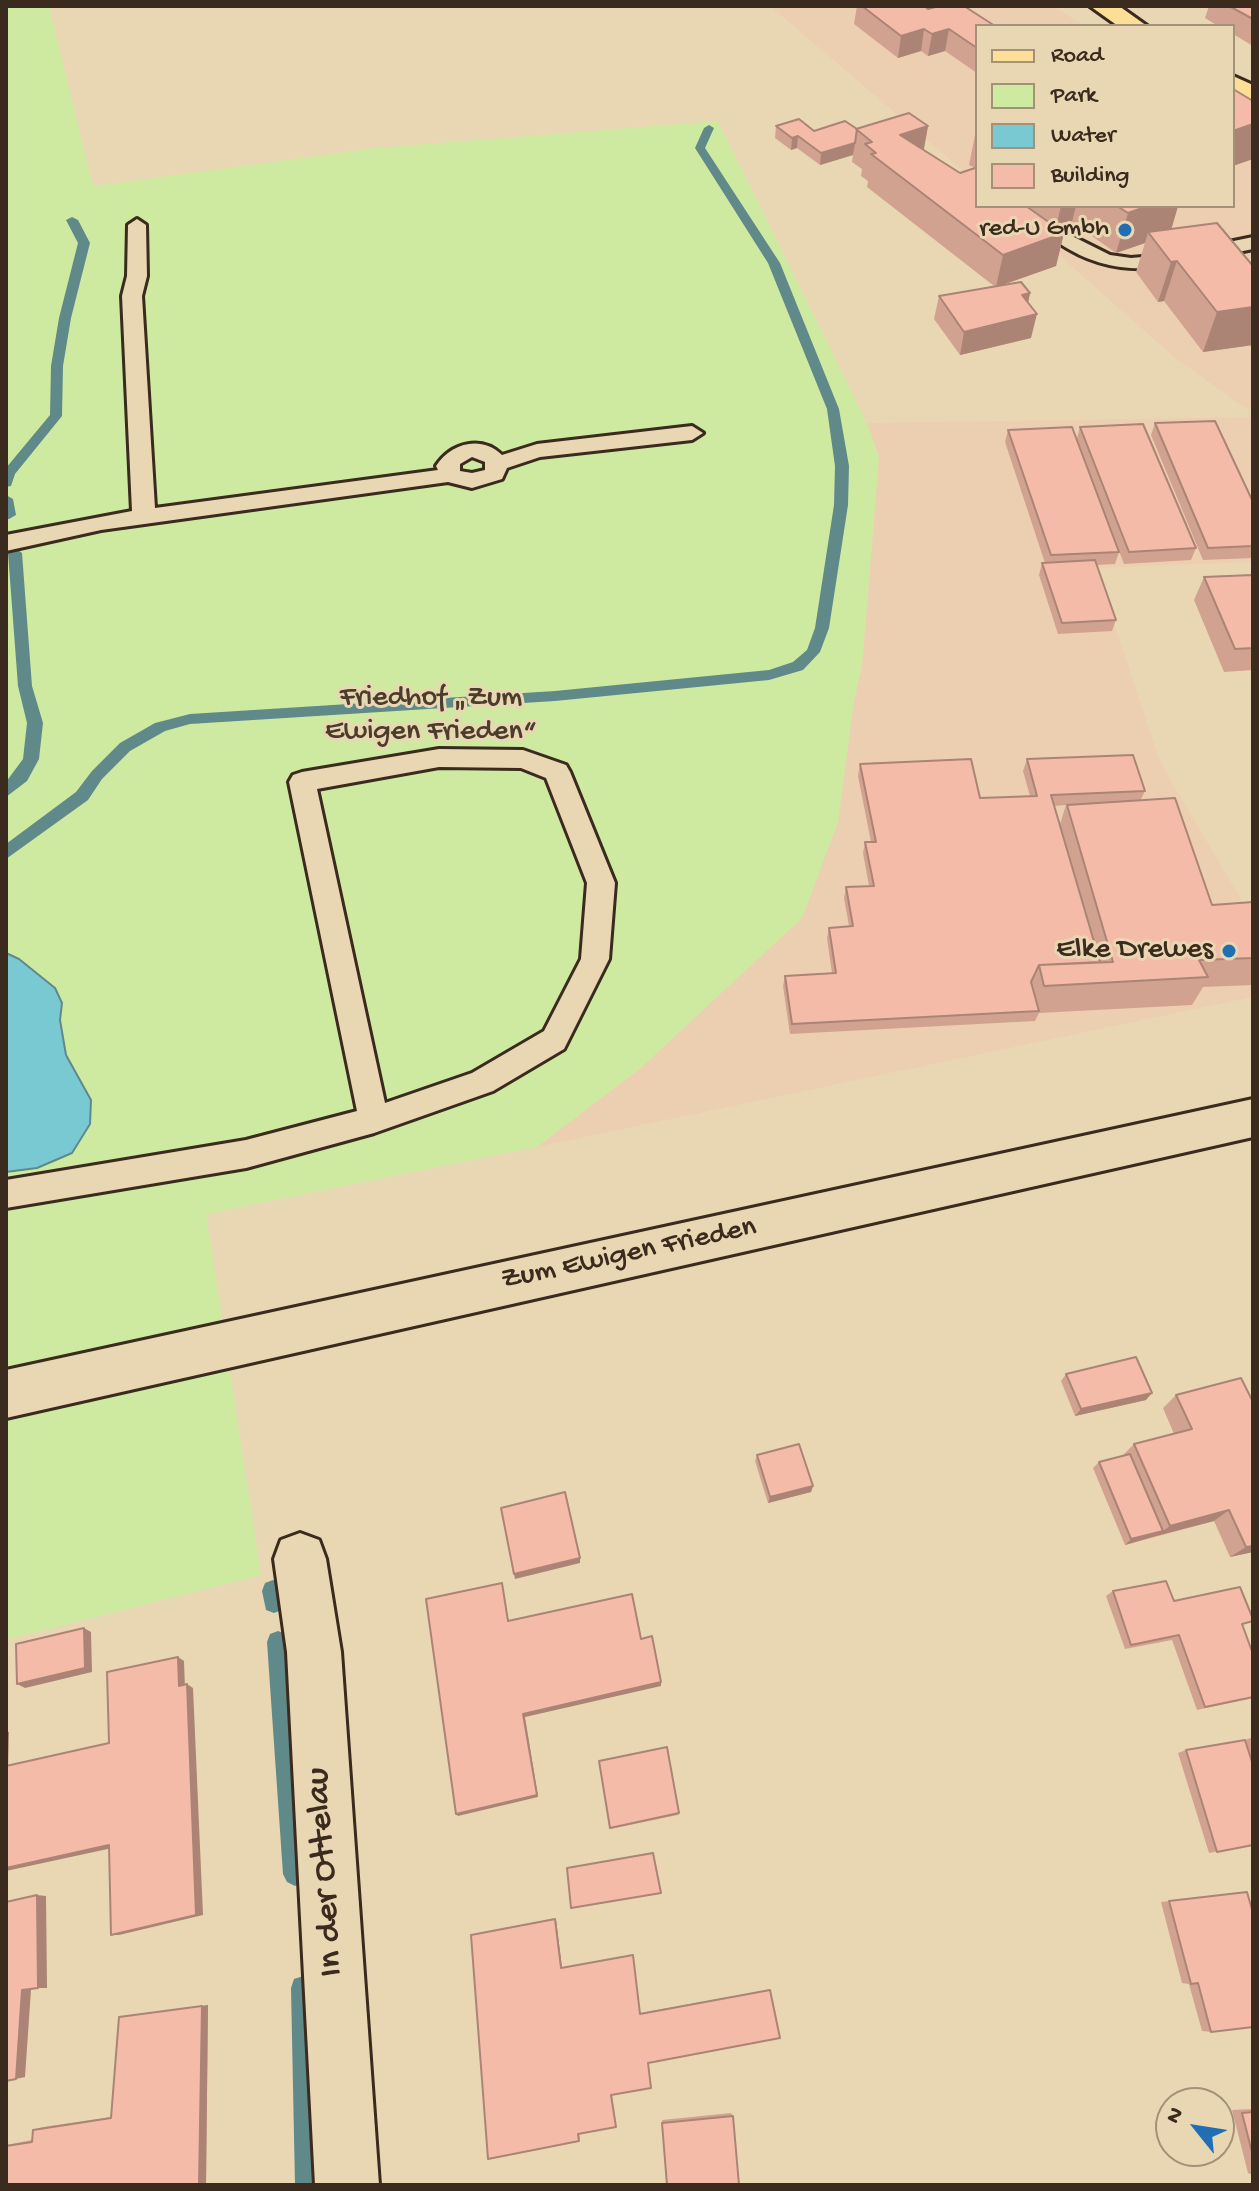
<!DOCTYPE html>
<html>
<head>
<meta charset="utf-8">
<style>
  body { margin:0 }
  #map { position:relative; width:1259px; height:2191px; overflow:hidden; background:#e9d7b4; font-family:"Gochi Hand",sans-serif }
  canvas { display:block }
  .frame { position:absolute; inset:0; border:8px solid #3b2a1e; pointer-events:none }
  .legend { position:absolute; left:975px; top:24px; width:260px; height:184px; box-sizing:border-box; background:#e9d7b4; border:2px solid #a39278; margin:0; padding:10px 14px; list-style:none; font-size:24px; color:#3b2a1e }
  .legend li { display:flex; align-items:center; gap:16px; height:40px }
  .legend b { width:40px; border:2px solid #a39278 }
  .north { position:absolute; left:1155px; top:2087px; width:80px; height:80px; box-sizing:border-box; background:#e9d7b4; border:2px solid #a39278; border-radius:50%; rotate:300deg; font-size:22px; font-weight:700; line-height:32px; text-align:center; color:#3b2a1e }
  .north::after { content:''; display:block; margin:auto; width:28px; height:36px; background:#1f6fb2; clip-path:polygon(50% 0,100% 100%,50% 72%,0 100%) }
</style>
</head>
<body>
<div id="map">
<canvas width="1259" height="2191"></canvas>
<div class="frame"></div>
<ul class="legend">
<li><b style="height:10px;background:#fcde96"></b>Road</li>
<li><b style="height:22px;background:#ceeaa1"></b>Park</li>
<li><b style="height:22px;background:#78c9d2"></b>Water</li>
<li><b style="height:22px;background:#f4bca8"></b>Building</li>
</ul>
<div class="north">N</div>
</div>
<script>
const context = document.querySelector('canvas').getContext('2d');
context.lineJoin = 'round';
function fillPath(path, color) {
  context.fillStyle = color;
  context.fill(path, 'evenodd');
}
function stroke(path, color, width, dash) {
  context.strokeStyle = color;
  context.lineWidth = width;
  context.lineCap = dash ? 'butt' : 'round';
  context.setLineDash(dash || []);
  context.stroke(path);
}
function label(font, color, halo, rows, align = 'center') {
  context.font = font + ' "Gochi Hand",sans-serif';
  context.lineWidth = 6;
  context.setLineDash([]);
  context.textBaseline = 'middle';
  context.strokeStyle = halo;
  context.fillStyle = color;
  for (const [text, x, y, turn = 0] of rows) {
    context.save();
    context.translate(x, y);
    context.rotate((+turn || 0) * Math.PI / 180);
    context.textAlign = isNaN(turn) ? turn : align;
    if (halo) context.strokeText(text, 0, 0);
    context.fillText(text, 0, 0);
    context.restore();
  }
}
fillPath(new Path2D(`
  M770,6h283l32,20h-108v157z
  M1233,117l20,12v280h-7l-72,-52 -171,-151h230z
  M1253,417v145l-157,6 64,194 93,157v78l-716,150 105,-80 212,-366 8,-36 17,-208 -12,-34z`), '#eccfb0');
fillPath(new Path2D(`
  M6,6h43l44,180 283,-38 342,-27 149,302 12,34 -17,208 -8,36 -16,121 -36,96 -160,149 -105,80 -331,67 55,361 -255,65z`), '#ceeaa1');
const water = new Path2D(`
  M6,953l13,6 36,29 7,15 -2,17 6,35 25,45 -1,24 -18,29 -35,15 -31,4z`);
fillPath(water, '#78c9d2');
stroke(water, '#60898a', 2);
fillPath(new Path2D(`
  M709,125l5,3 -9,20 75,115 59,146 10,57 -1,39 -19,123 -9,24 -17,18 -34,10 -214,21 -365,23 -25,7 -35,20 -28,28 -14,21 -82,59v-15l70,-52 16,-21 28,-28 35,-20 35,-9 365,-23 214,-21 24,-8 14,-12 8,-22 19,-123 1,-39 -8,-57 -59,-146 -73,-115 9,-20z
  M72,217l6,3 12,23 -19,75 -8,48 -1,50 -47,58 -4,12 -5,1v-19l44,-53 1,-49 8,-48 19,-75 -12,-23z
  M6,495l7,4 3,16 -7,4h-3z
  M15,548l7,5 10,133 11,37 -4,36 -12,22 -21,16v-15l17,-23 4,-36 -9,-37 -10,-133z
  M273,1580l8,3 4,19 -3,8 -8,3 -8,-3 -4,-19 3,-8z
  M278,1631l8,3 3,8 18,232 -4,8 -8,4 -8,-4 -4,-8 -16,-232 3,-8z
  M303,1976l9,3 3,9 6,197h-26l-4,-197 3,-9z`), '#60898a');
const lane = new Path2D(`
  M137,219l9,6 1,51 -5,20 13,212 283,-38 -2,-4c15,-23 45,-31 66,-11l35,-11 155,-18 11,7 -11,7 -152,17 -33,11 -5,11 -30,9 -24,-6 -347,48 -95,21v-16l126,-24 -10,-215 5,-20 1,-51zM472,457l13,5v8l-13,3 -12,-2v-7z
  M1066,233l44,22 21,3 35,-3 87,-18v12c-70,14 -129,38 -194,-6l-3,-4 3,-4z
  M439,749l84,1 43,15 4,7 45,111 -6,76 -45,90 -71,42 -119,42 -128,35 -240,40v-28l240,-40 111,-29 -68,-329 4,-7 9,-3zM439,767l82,1 25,10 41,105 -6,76 -37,72 -72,42 -87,30 -68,-314z`);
const street = new Path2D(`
  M1253,1099v38l-1247,281v-48z
  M300,1533l19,7 7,19 15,93 38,533h-64l-28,-533 -13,-93 7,-19z`);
const primary = new Path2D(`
  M1090,6h29l28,20h-29z
  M1233,76l20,9v19l-20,-9z`);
stroke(lane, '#3b2a1e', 6);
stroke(street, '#3b2a1e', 6);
stroke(primary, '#3b2a1e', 6);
fillPath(lane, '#e9d7b4');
fillPath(street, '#e9d7b4');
fillPath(primary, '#fcde96');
fillPath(new Path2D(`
  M857,6h107l13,20v47l-32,-22 -17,5 -7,-5 -23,7 -44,-34z
  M1209,6h44v40l-20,-12v-8h-15l-13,-8z
  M977,125v81l87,27 -8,33 -53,19 27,8 -2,10 3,35 -71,17 -26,-36 5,-23 55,-10 -127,-99 1,-6 -7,-5 1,-7 -10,-7 1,-7 -33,10 -23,-17 -6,2 -16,-12 1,-12 38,5 114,-5 -4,24 36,23 15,-5 -6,-3z
  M1027,206h151l-7,23 82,37v79l-50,7 -39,-51 -6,1 -22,-30 9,-29 -29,10 -44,-31 -16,5z
  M1155,423l98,79v56l-50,2 -52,-125z
  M1080,427l116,121 -5,12 -67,4 -37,-97 32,85 -4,12 -19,1 20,55 -4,11 -54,3 -19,-59 3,-12h3l-40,-121 3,-12 69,8z
  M1253,575v95l-29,2 -30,-72 10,-23z
  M1027,759l118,32 -5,10 72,104 41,-3v83l-50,2 -11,18 -153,8 -4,8 -245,13 -7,-48 2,-10 47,-3 -5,-35 2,-10 20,-2 -5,-28 2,-11 23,-1 -6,-33 2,-11h6l-13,-66 2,-12 120,34 50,-2 -7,-25zM1066,805l-6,19 -6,-18z
  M1066,1374l80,26 -71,16 -14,-35z
  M1176,1395l77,7v150l-23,5 -16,-36 -89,24 -32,-77 6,-6 23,-6 12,-12 40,-10 -11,-26z
  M757,1455l56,31 -2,6 -43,11 -13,-42z
  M1113,1591l61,10 71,25h-3l11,28v44l-56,12 -25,-70 -47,9 -19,-53z
  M1253,1737v108l-44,8 -31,-100 8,-3 59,-10z
  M599,1761l80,52 -1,2 -68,14z
  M1247,1892l-36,140 -9,-1 -13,-47 -7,-1 -21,-81z
  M555,1919l1,1 6,48 78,45 128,-23h2l-122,73 -36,32 4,29 -37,10 1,4 -92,21z
  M208,2005l-2,180h-200v-40l26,-5 1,-10 10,-3 68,-10 8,-100z
  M1253,2109v66l-5,-2 -16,-63z
  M731,2113l2,3 -66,69 -5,-65z`), '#d2a290');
fillPath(new Path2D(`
  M924,29l-3,22 -23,7 3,-22z
  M949,29l-4,22 -17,5 4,-22z
  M1253,124v35l-20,7v-35z
  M928,126l-6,32 -22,-23z
  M798,136l-1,12 -6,2 1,-12z
  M855,143l-2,12 -33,10 1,-12z
  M1061,206h15l-4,16 -16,5z
  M1148,206h30l-8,28 -22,-2 -3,11 -29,10 12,-40z
  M1064,233l-8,33 -60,21 7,-32z
  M1177,261l-13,40 -6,1 13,-40z
  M1030,293l-5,24 -3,-22z
  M1253,307v38l-50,7 14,-40z
  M1037,314l-6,24 -71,17 4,-23z
  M1152,1393l-6,7 -71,16 6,-7z
  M813,1486l-2,6 -43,11 2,-6z
  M1229,1510l-15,11 -58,15 14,-10z
  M1163,1531l-7,5 -31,9 6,-6z
  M1253,1546v6l-23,5 16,-10z
  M580,1558v5l-65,16 -1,-5z
  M84,1628l7,4 1,40 -67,16 -8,-4z
  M178,1657l6,4 1,28 -6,-3z
  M661,1682v4l-136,31 13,80 -80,19 -2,-2 67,-100z
  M187,1684l6,4 10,227 -84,20h-8z
  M6,1731l3,1 -1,38h-2z
  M109,1845l8,2 -111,24v-3z
  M37,1895l9,1 1,92h-9z
  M555,1919l1,1 6,48h-1z
  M22,1990h9l-6,87 -9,2z
  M208,2005l-2,180h-7l3,-179z`), '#ab8476');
const building = new Path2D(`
  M862,6h62l4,3 11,-3h25l31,20h-18v22l-28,-19 -17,5 -8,-5 -23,7z
  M1229,6h24v13z
  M1233,89l20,12v23l-20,7z
  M909,113l19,13 -28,9 60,38 15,-5 2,2v36h49l38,27 -61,22 -132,-101 5,-1 -11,-9 7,-2 -16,-13z
  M799,119l15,12 31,-10 12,8 -2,14 -34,10 -23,-17 -6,2 -16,-12z
  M1117,206h31l-20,7z
  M1217,223l36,43v41l-36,5 -40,-51 -6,1 -23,-30z
  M1021,282l9,11 -8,2 15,19 -73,18 -25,-36z
  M1215,421l38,81v44l-45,2 -53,-125z
  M1143,424l53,124 -67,4 -49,-125z
  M1072,427l47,125 -68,3 -43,-125z
  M1095,560l21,60 -54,3 -20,-60z
  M1253,575v73l-18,1 -31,-72z
  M1133,755l12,36 -94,4 49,167 -61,3 -8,17 8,29 -247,13 -7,-48 51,-3 -7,-45 24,-2 -7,-39 28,-1 -9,-44h11l-16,-78 111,-5 9,39 57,-2 -10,-37z
  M1175,798l37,107 41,-3v56l-54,2 9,17 -164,9 -5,-21 74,-3 -46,-157z
  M1136,1357l16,36 -71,16 -15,-35z
  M1241,1378l12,24v144l-7,1 -17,-37 -59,16 -36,-82 58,-15 -16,-34z
  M799,1444l14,42 -43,11 -13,-42z
  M1130,1454l33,77 -32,8 -32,-77z
  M565,1492l15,66 -66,16 -13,-66z
  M1166,1581l8,20 66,-14 13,32v2l-11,3 11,30v43l-48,10 -26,-72 -48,10 -18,-54z
  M502,1583l6,38 124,-27 9,45 11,-3 9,46 -138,32 14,81 -81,19 -30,-215z
  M84,1628l1,40 -68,16 -1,-40z
  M178,1657l1,29 8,-2 9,231 -85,20 -2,-90 -103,23v-102l103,-23 -2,-71z
  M1245,1740l8,25v80l-36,7 -31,-102z
  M667,1747l12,66 -69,15 -11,-67z
  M653,1853l8,40 -90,15 -4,-40z
  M1247,1892l6,21v114l-42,5 -13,-49 -7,1 -22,-83z
  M37,1895l1,93 -16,2 -6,89 -10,2v-179z
  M555,1919l6,49 72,-13 7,59 130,-24 10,48 -132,25 3,25 -40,7 5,32 -38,7 1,7 -91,18 -17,-224z
  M202,2006l-3,179h-193v-39l26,-4 1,-12 78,-12 8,-101z
  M1253,2112v44l-11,-43z
  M733,2116l6,69h-72l-5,-62z`);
fillPath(building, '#f4bca8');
stroke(building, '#ab8476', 2);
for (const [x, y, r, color] of [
  [1125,230,8,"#1f6fb2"],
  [1229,951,8,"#1f6fb2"]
]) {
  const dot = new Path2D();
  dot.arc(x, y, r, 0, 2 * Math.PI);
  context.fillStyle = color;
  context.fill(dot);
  stroke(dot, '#e9d7b4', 3);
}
label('26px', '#3b2a1e', '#e9d7b4', [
  ["red-U Gmbh",1109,230]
], 'right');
label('30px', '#4a3d2b', '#e9d7b4', [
  ["Friedhof „Zum",431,699],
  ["Ewigen Frieden“",431,733]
]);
label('30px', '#3b2a1e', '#e9d7b4', [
  ["Elke Drewes",1213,951]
], 'right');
label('30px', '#3b2a1e', '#e9d7b4', [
  ["Zum Ewigen Frieden",629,1255,-12]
]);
label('36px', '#3b2a1e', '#e9d7b4', [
  ["In der Ottelau",327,1872,-94]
]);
</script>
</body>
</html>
